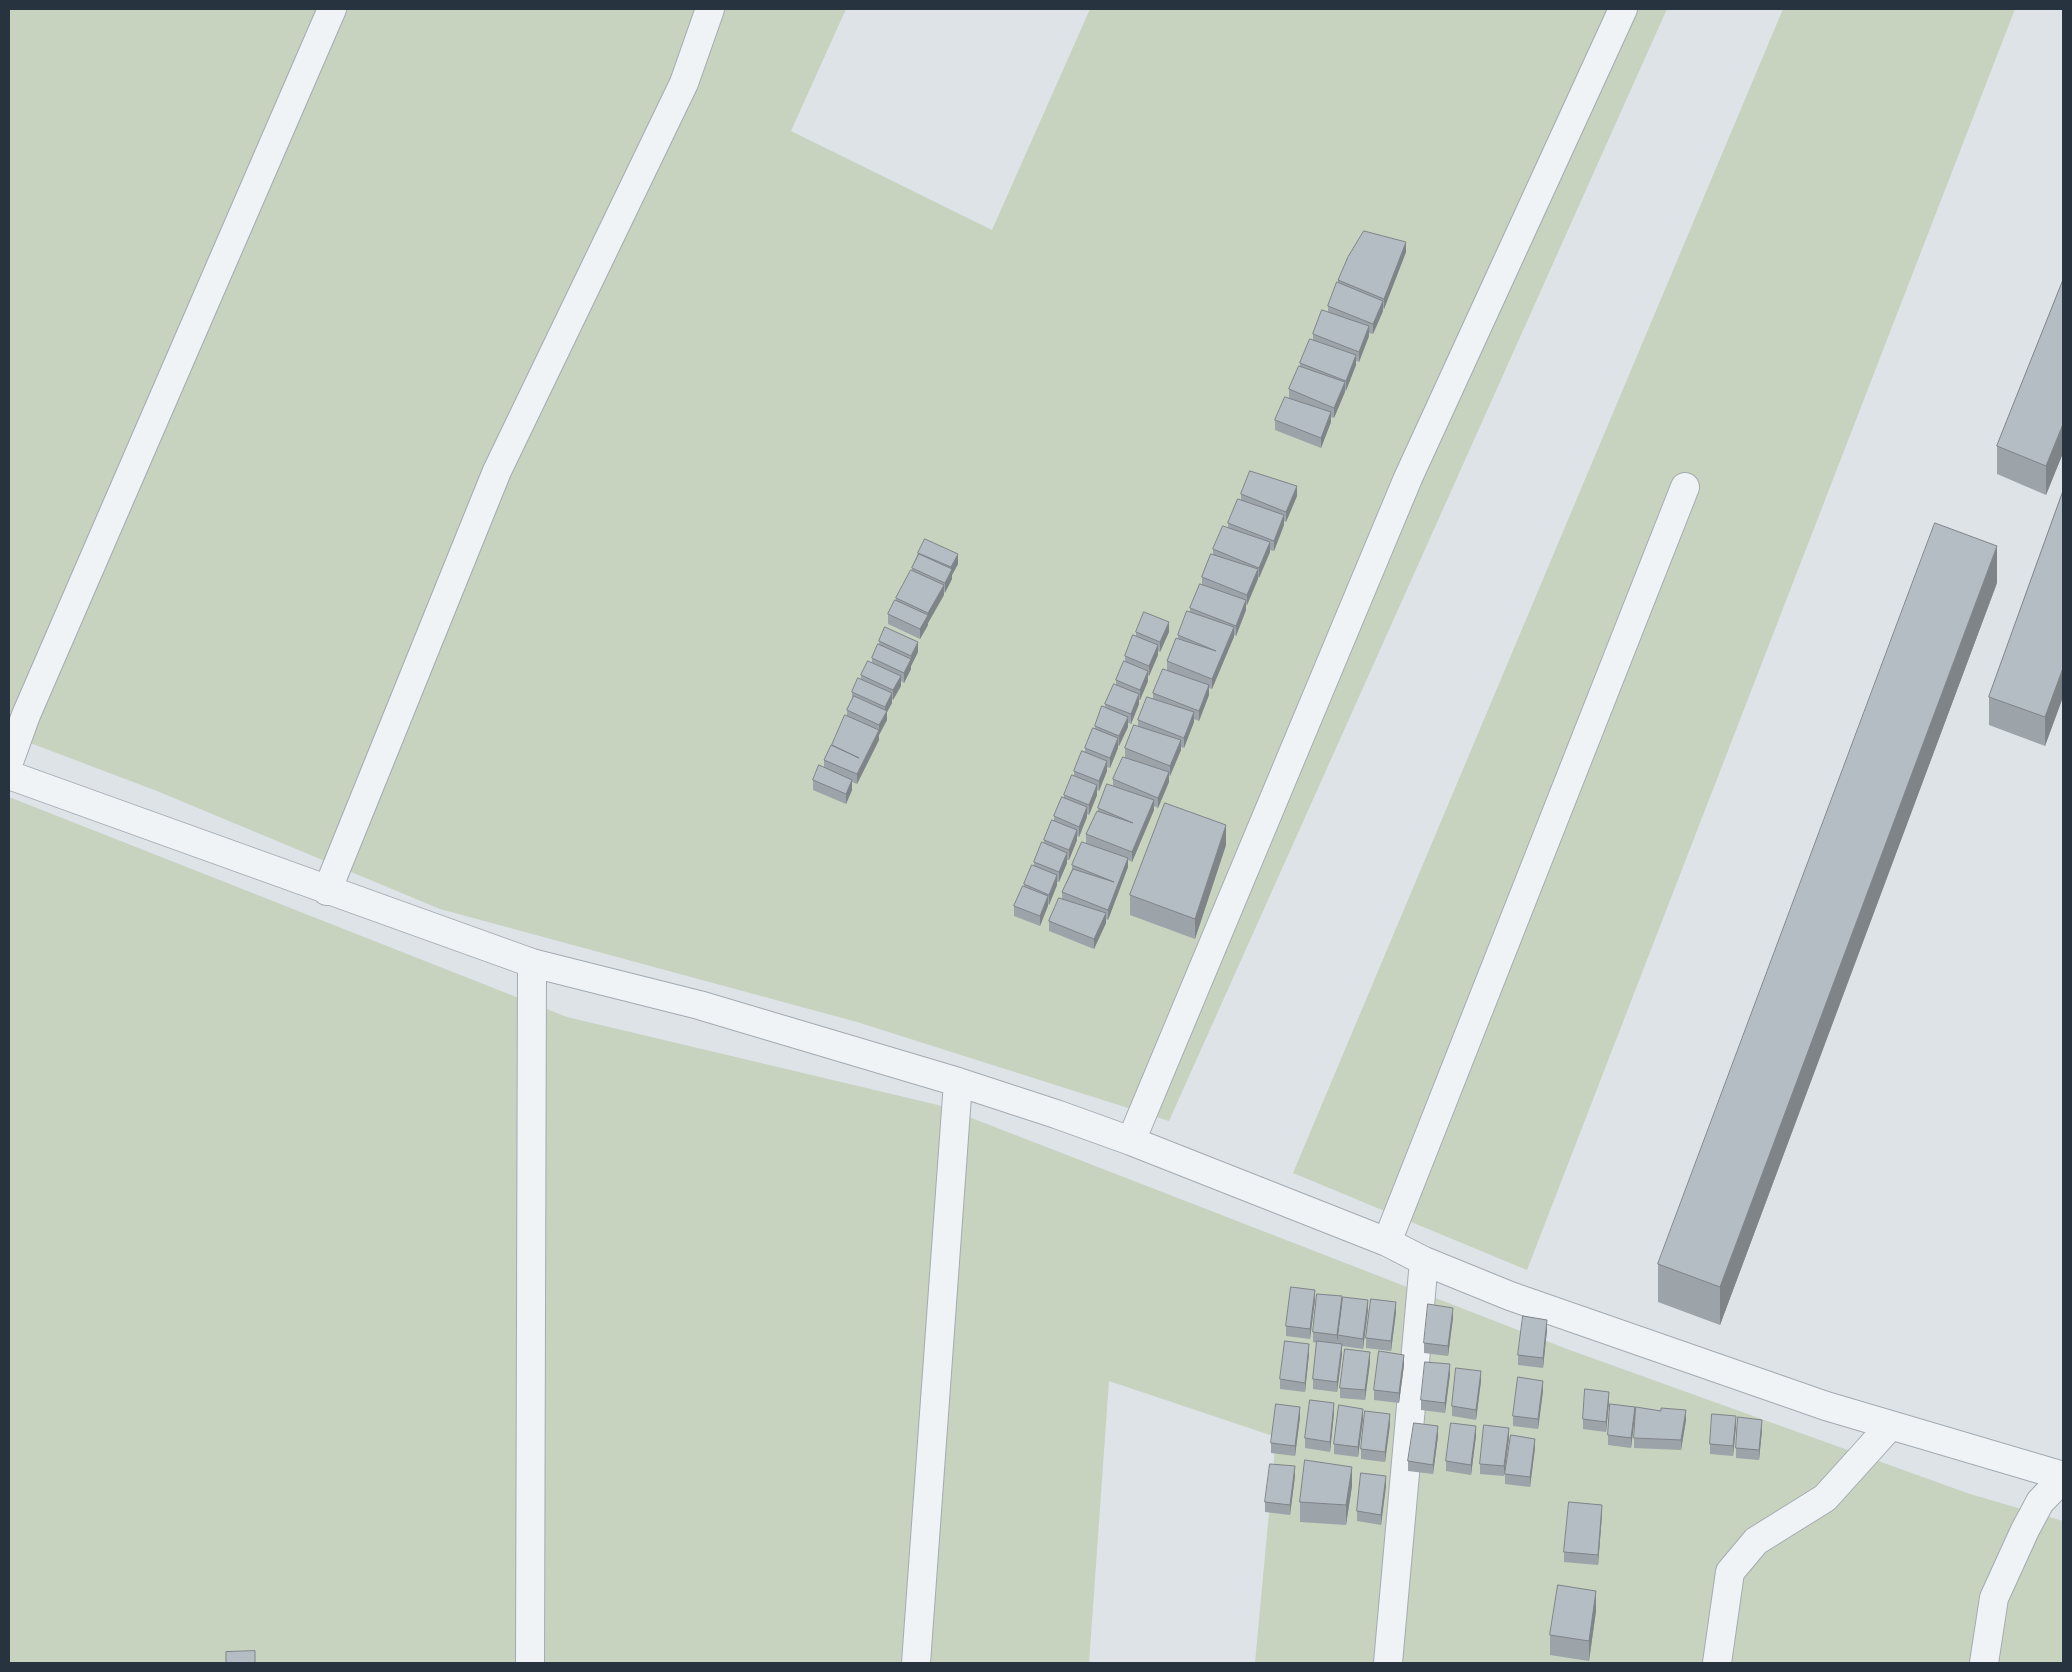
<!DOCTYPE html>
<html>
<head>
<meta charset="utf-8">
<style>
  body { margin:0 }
  #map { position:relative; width:2072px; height:1672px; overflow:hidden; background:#dee3e8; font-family:Raleway,sans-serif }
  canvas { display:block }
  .frame { position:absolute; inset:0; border:10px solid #27333e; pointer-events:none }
</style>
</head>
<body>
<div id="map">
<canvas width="2072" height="1672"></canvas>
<div class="frame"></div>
</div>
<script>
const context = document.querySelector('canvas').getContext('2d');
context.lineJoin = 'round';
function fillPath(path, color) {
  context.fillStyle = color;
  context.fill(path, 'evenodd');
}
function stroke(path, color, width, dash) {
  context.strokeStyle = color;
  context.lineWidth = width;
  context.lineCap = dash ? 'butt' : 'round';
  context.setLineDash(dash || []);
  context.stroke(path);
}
fillPath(new Path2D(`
  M9,9h837l-55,122 201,99 98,-221h577l-498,1112 -312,-99 -417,-113 -283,-118 -148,-56z
  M1783,9h232l-488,1261 -234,-97z
  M9,797l558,220 371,88 629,244 403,145 93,27v142h-808l21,-226 -167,-56 -20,282h-1080z`), '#c7d2bf');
const minor = new Path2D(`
  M9,762l17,-47 306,-706
  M9,775l523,188 167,42 259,77 98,32 75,27 256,101 37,19 86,35 316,110 237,70
  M327,891l170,-420 187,-388 26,-74
  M1131,1141l277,-663 215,-469
  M1387,1242l298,-755
  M530,1663l2,-700
  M916,1663l42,-581
  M1388,1663l36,-402
  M1717,1663l13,-91 26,-31 69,-43 65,-72
  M1984,1663l10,-65 31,-68 15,-28 23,-24`);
stroke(minor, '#a3abb2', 30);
stroke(minor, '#f0f3f6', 28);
fillPath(new Path2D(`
  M1406,252l-22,57 -1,-1v3l-10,23 -4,-1v3l-10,26 -3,-1v4l-22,53 -3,-1v5l-10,26 -46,-18v-10l14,-22v-9l11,-23v-3l13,-22v-7l15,-22v-6l10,-23v-3z
  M2063,280v173l-17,42 -49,-21v-28z
  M2063,491v206l-18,49 -56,-21v-28z
  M1241,494l56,2 -11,26 -2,-1v4l-10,26 -4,-1v2l-11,26 -1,-1v2l-11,26h-1v5l-10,26 -2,-1 -22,54 -3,-1v7l-10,26 -5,-2v3l-10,26 -3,-1v3l-11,26 -1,-1v7l-11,26 -4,-2v4l-22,52 -4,-2v7l-20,53 -2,-1v4l-12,26 -45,-18v-10l13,-22v-7l10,-23v-4l14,-22v-9l12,-23v-3l15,-22v-7l12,-22v-9l13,-22v-6l15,-22v-5l14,-22v-10l11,-22v-4l12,-23v-4l12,-23v-8l11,-23v-5l15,-21v-5l13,-23z
  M918,553l40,11 -6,11v4l-8,14v2l-16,28v2l-8,14 -32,-15v-10l8,-13v-3l16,-28v-2z
  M1997,583l-277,742 -62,-23v-38z
  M1136,632h33l-9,20 -2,-1v4l-9,21 -1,-1v6l-8,19h-1v4l-8,20 -3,-1v4l-9,19h-1v2l-8,20 -3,-1v4l-8,20 -2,-1v5l-8,20 -2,-1v3l-8,20 -2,-1v4l-8,20h-2v3l-8,19h-2v3l-8,20 -1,-1 -8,22 -26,-10v-10l10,-20v-2l10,-19v-3l10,-19v-3l10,-19v-5l10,-19v-2l10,-19v-5l11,-19v-4l10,-19v-3l10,-19v-3l11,-19v-5l9,-19v-5l11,-20z
  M879,641l39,11 -7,14v3l-7,14 -3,-2v5l-8,14 -1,-1v4l-5,9v8l-8,15v-1v6l-22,44 -5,-2v8l-6,14 -33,-14v-10l11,-12v-8l8,-14 15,-30v-6l5,-11v-7l9,-13v-4l11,-12v-5l7,-14z
  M1226,845l-31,94 -65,-24v-20z
  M1315,1300l-5,39 -24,-3v-10z
  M1342,1306l-5,37h1v-8l30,-25 -5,39 -21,-3v8l-5,38 -24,-3v-10l4,-36 -4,-1v-10z
  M1396,1312l-5,39 -25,-3v-10z
  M1453,1318l-5,38 -24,-3v-10z
  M1547,1330l-4,38 -25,-3v-10z
  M1309,1354l-4,38 -25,-3v-10z
  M1370,1362l-5,38 -25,-2v-10z
  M1404,1365l-5,38 -25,-3v-10z
  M1450,1374l-5,39 -24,-3v-10z
  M1481,1381l-5,39 -24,-4v-10z
  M1543,1391l-5,38 -25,-3v-10z
  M1609,1402l-3,30 -23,-3v-10z
  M1635,1407l-4,41 -23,-3v-10z
  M1334,1413l-4,39 -25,-4v-10z
  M1300,1417l-5,39 -24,-3v-10z
  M1363,1419l-5,38 -24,-3v-10z
  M1686,1420l-5,30 -47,-2v-10z
  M1390,1424l-5,38 -24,-3v-10z
  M1736,1426l-3,30 -23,-2v-10z
  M1762,1430l-3,30 -23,-2v-10z
  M1438,1436l-5,38 -25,-3v-10z
  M1476,1436l-5,39 -25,-4v-10z
  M1509,1438l-5,38 -24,-2v-10z
  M1535,1448l-5,39 -25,-3v-10z
  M1295,1476l-5,39 -25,-3v-10z
  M1352,1486l-6,39 -46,-3v-20z
  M1386,1486l-5,39 -24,-4v-10z
  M1602,1515l-4,50 -34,-3v-10z
  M1596,1611l-7,50 -39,-6v-20z`), '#9ca3a9');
fillPath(new Path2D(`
  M1406,242v10l-22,57v-10z
  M1383,301v10l-10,23v-10z
  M1369,326v10l-10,26v-10z
  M1356,355v10l-10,26v-10z
  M1345,382v10l-11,26v-10z
  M1331,412v10l-10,26v-10z
  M2063,424v29l-17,42v-29z
  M1297,486v10l-11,26v-10z
  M1284,515v10l-10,26v-10z
  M1270,542v10l-11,26v-10z
  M1997,546v37l-277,742v-38z
  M958,554v10l-6,11v4l-7,14v-10l6,-11v-5z
  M1258,569v10l-11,26v-10z
  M944,585v10l-16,28v-10z
  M1246,600v10l-10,26v-10z
  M928,615v10l-8,14v-10z
  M1169,622v10l-9,20v-10z
  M1234,627v10l-22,52v-10z
  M918,642v10l-7,14v3l-7,14v-10l7,-14v-3z
  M1158,645v10l-9,21v-10z
  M2063,668v29l-18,49v-29z
  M1148,671v10l-8,19v-10z
  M901,676v10l-8,14v-10z
  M1209,685v10l-10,26v-10z
  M892,693v10l-5,9v8l-8,15v-10l6,-10v-8z
  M1139,694v10l-8,20v-10z
  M1194,712v10l-10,26v-10z
  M1128,717v10l-9,19v-10z
  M879,730v10l-22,44v-10z
  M1118,738v10l-8,20v-10z
  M1181,740v10l-11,26v-10z
  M1107,761v10l-8,20v-10z
  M1169,772v10l-11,26v-10z
  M852,780v10l-6,14v-10z
  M1097,785v10l-8,20v-10z
  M1154,800v10l-22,52v-10z
  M1087,807v10l-8,20v-10z
  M1226,825v20l-31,94v-20z
  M1077,830v10l-8,20v-10z
  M1067,853v10l-8,19v-10z
  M1128,858v9l-20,53v-10z
  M1057,875v10l-8,20v-10z
  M1048,896v10l-8,20v-10z
  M1106,913v10l-12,26v-10z
  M1315,1290v10l-5,39v-10z
  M1342,1296v10l-5,39v-10z
  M1368,1300v10l-5,39v-10z
  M1396,1302v10l-5,39v-10z
  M1453,1308v10l-5,38v-10z
  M1547,1320v10l-4,38v-10z
  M1309,1344v10l-4,38v-9z
  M1342,1344v10l-5,38v-10z
  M1370,1352v10l-5,38v-10z
  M1404,1355v10l-5,38v-10z
  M1450,1364v10l-5,39v-10z
  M1481,1371v10l-5,39v-10z
  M1543,1381v10l-5,38v-10z
  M1609,1392v10l-3,30v-10z
  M1334,1403v10l-4,39v-10z
  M1300,1407v10l-5,39v-10z
  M1635,1407v10l-4,31v-10z
  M1363,1409v10l-5,38v-10z
  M1686,1410v10l-5,30v-10z
  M1390,1414v10l-5,38v-10z
  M1736,1416v10l-3,30v-10z
  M1762,1420v10l-3,30v-10z
  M1438,1426v10l-5,38v-9z
  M1476,1426v10l-5,39v-10z
  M1509,1428v10l-5,38v-10z
  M1535,1439v9l-5,39v-10z
  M1295,1466v10l-5,39v-10z
  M1352,1467v19l-6,39v-20z
  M1386,1476v10l-5,39v-10z
  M1602,1505v10l-4,50v-10z
  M1596,1591v20l-7,50v-20z`), '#7f8489');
const building = new Path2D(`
  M1364,231l42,11 -22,57 -46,-19 10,-23z
  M2063,280v144l-17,42 -49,-20z
  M1337,282l46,19 -10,23 -45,-18z
  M1322,310l47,16 -10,26 -46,-18z
  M1310,339l46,16 -10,26 -46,-18z
  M1299,366l46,16 -11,26 -45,-19z
  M1285,397l46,15 -10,26 -46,-18z
  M1250,471l47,15 -11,26 -45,-18z
  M2063,491v177l-18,49 -56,-20z
  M1238,499l46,16 -10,26 -46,-18z
  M1935,523l62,23 -277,741 -62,-23z
  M1223,526l47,16 -11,26 -46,-19z
  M925,539l33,15 -7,13 -33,-14z
  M919,554l33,15 -7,14 -33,-15z
  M1211,554l47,15 -11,26 -45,-18z
  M911,570l33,15 -16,28 -32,-15z
  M1200,584l46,16 -10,26 -46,-18z
  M895,600l33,15 -8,14 -32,-15z
  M1187,611l47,16 -22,52 -45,-18 9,-23 40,13 -38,-16z
  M1144,612l25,10 -9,20 -24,-10z
  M885,627l33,15 -7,14 -32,-15z
  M1133,635l25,10 -9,21 -24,-10z
  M878,644l33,15 -7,14 -32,-15z
  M868,661l33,15 -8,14 -32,-15z
  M1124,661l24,10 -8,19 -24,-10z
  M1163,669l46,16 -10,26 -46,-18z
  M858,678l34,15 -7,14 -33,-15z
  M1114,684l25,10 -8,20 -26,-10z
  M854,696l33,15 -8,14 -32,-15z
  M1147,697l47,15 -10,26 -46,-18z
  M1102,706l26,11 -9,19 -24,-10z
  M845,715l34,15 -22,44 -33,-14 7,-15 28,13 -27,-13z
  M1134,725l47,15 -11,26 -45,-18z
  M1093,728l25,10 -8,20 -25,-10z
  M1082,751l25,10 -8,20 -25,-10z
  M1123,757l46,15 -11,26 -45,-19z
  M819,765l33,15 -6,14 -33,-14z
  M1072,775l25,10 -8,20 -25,-10z
  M1107,784l47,16 -22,52 -46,-18 11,-23 36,12 -35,-15z
  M1062,797l25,10 -8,20 -25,-11z
  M1165,803l61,22 -31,94 -65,-24z
  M1052,820l25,10 -8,20 -25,-10z
  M1042,842l25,11 -8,19 -25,-10z
  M1082,842l46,16 -20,52 -46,-18 11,-23 41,13 -42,-17z
  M1032,865l25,10 -8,20 -25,-11z
  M1023,886l25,10 -8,20 -26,-10z
  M1059,898l47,15 -12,26 -45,-18z
  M1291,1287l24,3 -5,39 -24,-3z
  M1317,1294l25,2 -5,39 -24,-3z
  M1343,1297l25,3 -5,39 -25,-4z
  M1371,1299l25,3 -5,39 -25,-3z
  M1428,1304l25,4 -5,38 -24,-3z
  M1523,1316l24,4 -4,38 -25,-3z
  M1285,1341l24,3 -4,39 -25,-4z
  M1317,1341l25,3 -5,38 -24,-3z
  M1345,1349l25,3 -5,38 -25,-2z
  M1379,1351l25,4 -5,38 -25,-3z
  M1425,1362l25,2 -5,39 -24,-3z
  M1456,1368l25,3 -5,39 -24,-4z
  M1518,1377l25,4 -5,38 -25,-3z
  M1585,1389l24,3 -3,30 -23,-3z
  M1310,1400l24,3 -4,39 -25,-4z
  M1276,1404l24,3 -5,39 -24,-3z
  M1610,1404l25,3 -4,31 -23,-3z
  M1339,1405l24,4 -5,38 -24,-3z
  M1636,1407l25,4v-3l25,2 -5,30 -47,-2z
  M1365,1411l25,3 -5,38 -24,-3z
  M1712,1414l24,2 -3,30 -23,-2z
  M1738,1417l24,3 -3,30 -23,-2z
  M1414,1423l24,3 -5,39 -25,-4z
  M1451,1423l25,3 -5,39 -25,-4z
  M1484,1425l25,3 -5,38 -24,-2z
  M1511,1435l24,4 -5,38 -25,-3z
  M1305,1460l47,7 -6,38 -46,-3z
  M1270,1464l25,2 -5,39 -25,-3z
  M1361,1473l25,3 -5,39 -24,-4z
  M1569,1502l33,3 -4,50 -34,-3z
  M1558,1585l38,6 -7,50 -39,-6z
  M255,1651v12h-29v-11z`);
fillPath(building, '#b5bdc4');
stroke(building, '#7f8489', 1);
</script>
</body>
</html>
